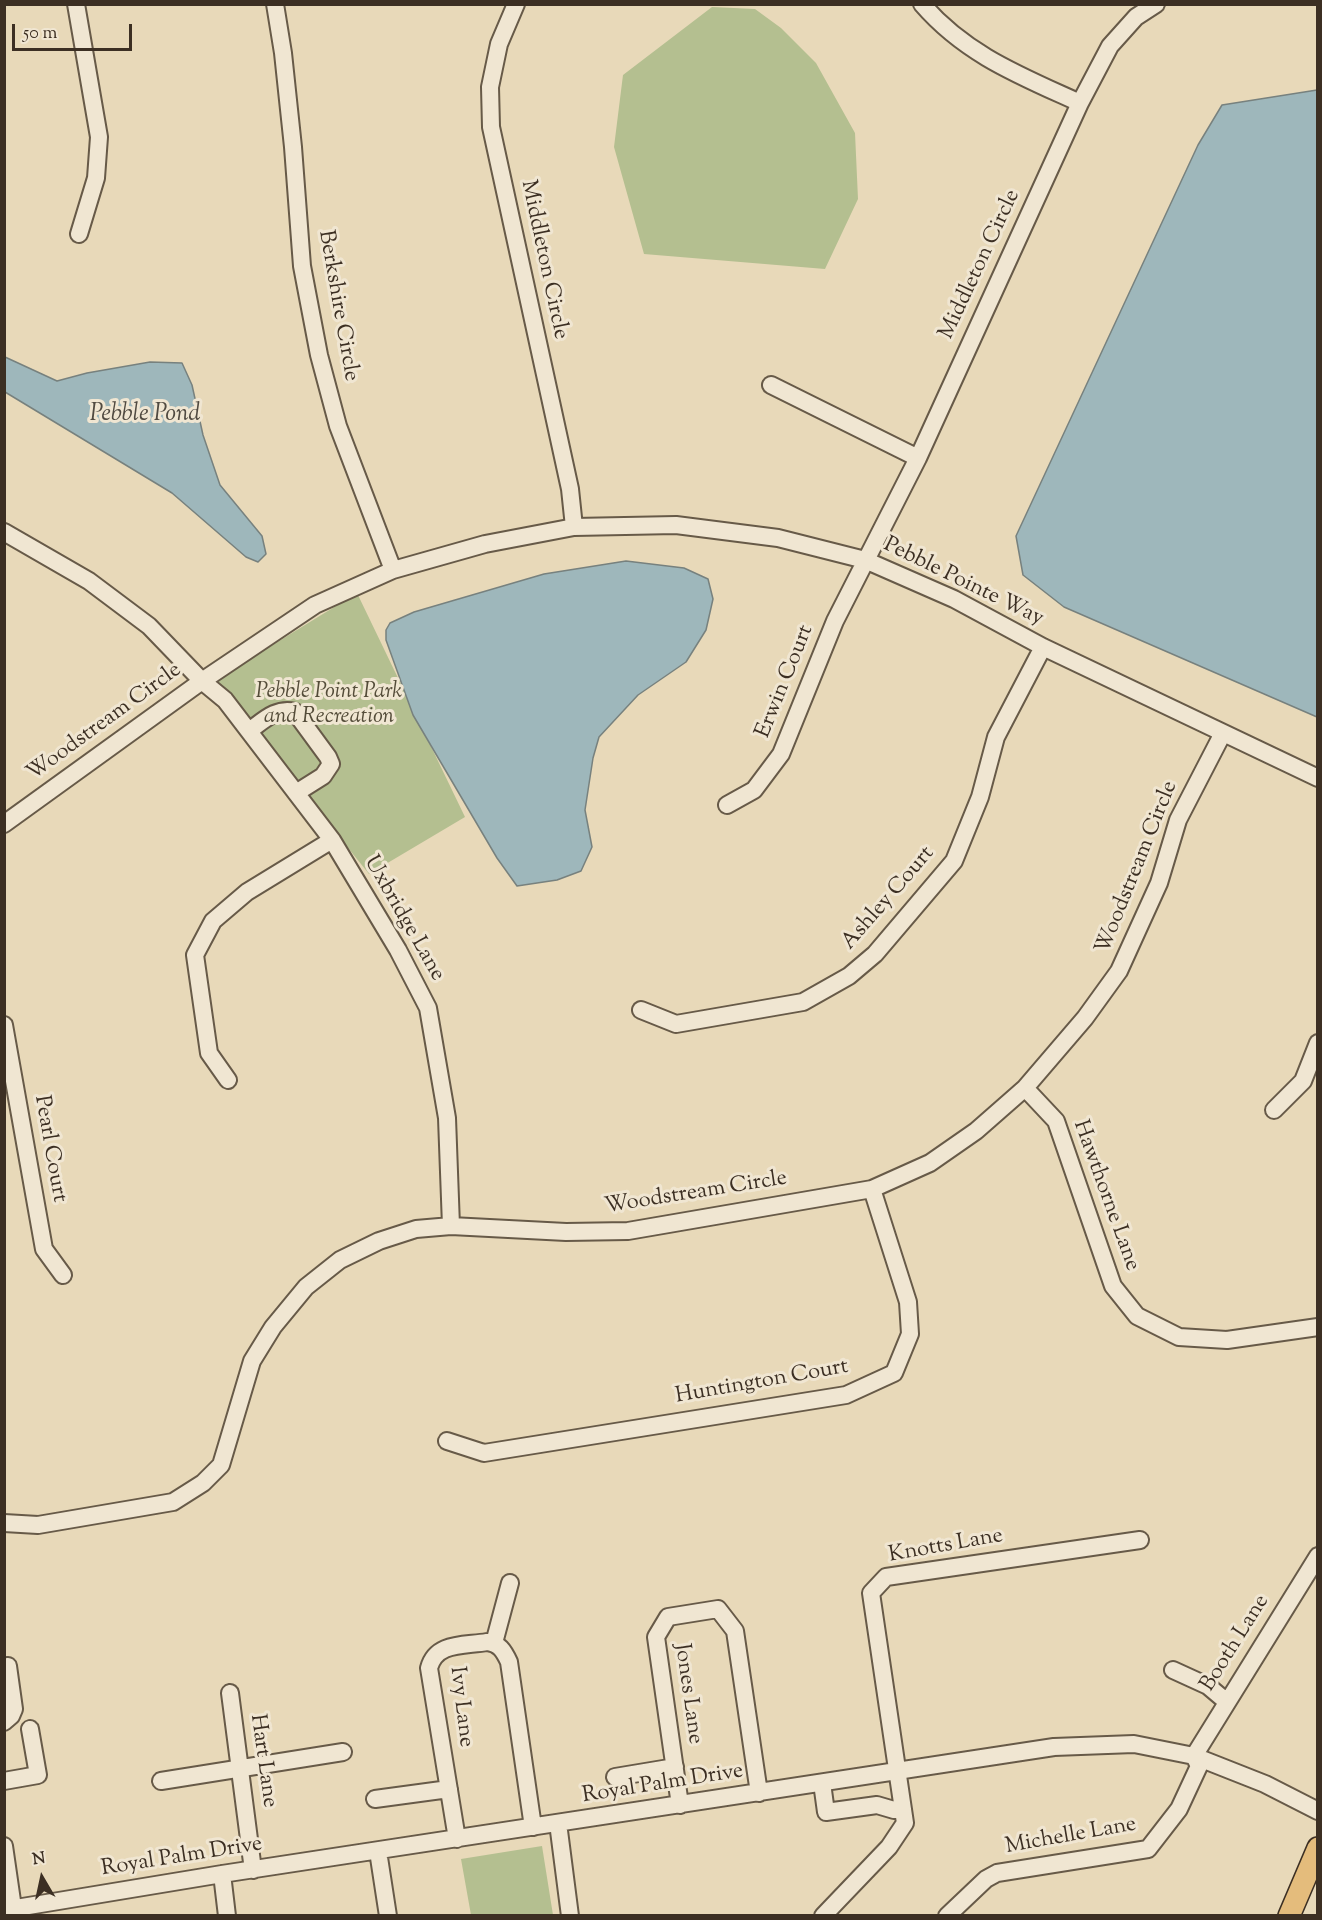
<!DOCTYPE html>
<html>
<head>
<meta charset="utf-8">
<style>
  body { margin:0 }
  #map { position:relative; width:1322px; height:1920px; overflow:hidden; background:#e8d9b9; font-family:"Sorts Mill Goudy",serif }
  canvas { display:block }
  .frame { position:absolute; inset:0; border:6px solid #3c2f23; pointer-events:none }
  .north { position:absolute; left:12px; top:1848px; width:60px; height:60px; -webkit-text-stroke:4px #f0e6d2; paint-order:stroke; rotate:351deg; font-size:16px; font-weight:700; line-height:24px; text-align:center; color:#3c2f23 }
  .north::after { content:''; display:block; margin:auto; width:21px; height:27px; background:#3c2f23; clip-path:polygon(50% 0,100% 100%,50% 72%,0 100%) }
  .scale { position:absolute; left:12px; top:24px; width:120px; height:27px; box-sizing:border-box; border:3px solid #3c2f23; border-top:0; padding-left:8px; font-size:18px; line-height:21px; white-space:nowrap; color:#3c2f23; -webkit-text-stroke:4px #f0e6d2; paint-order:stroke }
</style>
</head>
<body>
<div id="map">
<canvas width="1322" height="1920"></canvas>
<div class="frame"></div>
<div class="north">N</div>
<div class="scale">50 m</div>
</div>
<script>
const context = document.querySelector('canvas').getContext('2d');
context.lineJoin = 'round';
function fillPath(path, color) {
  context.fillStyle = color;
  context.fill(path, 'evenodd');
}
function stroke(path, color, width, dash) {
  context.strokeStyle = color;
  context.lineWidth = width;
  context.lineCap = dash ? 'butt' : 'round';
  context.setLineDash(dash || []);
  context.stroke(path);
}
function label(font, color, halo, rows, align = 'center') {
  context.font = font + ' "Sorts Mill Goudy",serif';
  context.lineWidth = 6;
  context.setLineDash([]);
  context.textBaseline = 'middle';
  context.strokeStyle = halo;
  context.fillStyle = color;
  for (const [text, x, y, turn = 0] of rows) {
    context.save();
    context.translate(x, y);
    context.rotate((+turn || 0) * Math.PI / 180);
    context.textAlign = isNaN(turn) ? turn : align;
    if (halo) context.strokeText(text, 0, 0);
    context.fillText(text, 0, 0);
    context.restore();
  }
}
fillPath(new Path2D(`
  M712,7l43,2 26,19 35,35 39,70 3,66 -33,70 -181,-15 -30,-107 9,-72z
  M357,593l108,224 -96,57 -155,-193z
  M542,1846l11,69h-82l-10,-56z`), '#b4bf90');
const water = new Path2D(`
  M1317,90h1l-1,627 -253,-110 -41,-32 -7,-39 182,-391 24,-40z
  M5,357l52,24 30,-8 63,-11 32,1 10,22 11,50 17,50 42,51 4,18 -8,8 -12,-5 -74,-64 -167,-101z
  M626,561l58,7 24,11 5,20 -7,31 -20,32 -48,33 -39,42 -6,21 -8,52 7,37 -11,24 -24,9 -40,6 -20,-28 -84,-143 -27,-75v-10l4,-7 24,-11 130,-38z`);
fillPath(water, '#9eb7bb');
stroke(water, '#77817e', 1.5);
const minor = new Path2D(`
  M76,4l23,133 -3,41 -17,56
  M275,4l8,49 10,94 9,119 17,89 19,71 55,144
  M516,4l-17,40 -9,43 1,40 79,362 4,38
  M922,4c44,51 99,72 158,99
  M771,385l147,73
  M4,532l85,49 60,45 53,55 23,19 107,140 66,110 30,58 19,110 4,108
  M249,731c14,-10 27,-24 46,-19l33,45 3,7 -8,12 -27,17
  M727,805l27,-15 27,-36 54,-133 83,-163 162,-355 30,-57 26,-29 20,-13
  M4,824l198,-143 113,-76 78,-35 92,-26 89,-17 102,-2 102,13 87,22 89,39 89,48 275,131
  M641,1010l35,14 127,-22 46,-26 26,-22 79,-93 26,-64 16,-60 47,-90
  M4,1025l40,224 19,26
  M228,1080l-19,-27 -14,-98 18,-34 34,-29 85,-52
  M1025,1088l31,33 57,165 24,30 42,21 48,3 91,-13
  M1274,1110l29,-29 15,-38
  M447,1441l37,12 362,-58 48,-22 16,-39 -2,-32 -36,-113
  M4,1523l34,2 135,-23 30,-19 18,-18 31,-104 21,-34 33,-40 34,-27 39,-19 37,-12 35,-3 115,6 62,-1 244,-42 58,-26 46,-32 49,-43 60,-70 34,-47 40,-88 19,-63 45,-87
  M494,1643l16,-60
  M1173,1670l35,16 19,16
  M230,1693l23,177
  M4,1722l7,-6 3,-7 -6,-43
  M615,1777l60,-10
  M4,1781l34,-6 -8,-46
  M161,1781l182,-29
  M822,1783l4,29 51,-7 17,5 9,-1
  M375,1799l74,-10
  M680,1805l-24,-168 12,-20 50,-8 17,22 24,162
  M558,1823l12,93
  M457,1839l-28,-171c7,-26 34,-22 58,-26 12,1 17,9 22,20l24,165
  M4,1846l9,62
  M378,1851l10,65
  M222,1874l5,42
  M4,1910l218,-36 832,-127 80,-3 60,12 71,28 53,27
  M823,1916l66,-69 16,-24 -34,-230 15,-16 254,-37
  M947,1916l39,-37 11,-6 151,-24 31,-40 20,-43 -5,-10 124,-200`);
const major = new Path2D(`
  M1289,1916l29,-68`);
stroke(minor, '#675a48', 20);
stroke(major, '#3c2f23', 24);
stroke(minor, '#f0e6d2', 16);
stroke(major, '#e4bc7c', 21);
label('22px', '#3c2f23', '#f0e6d2', [
  ["Middleton Circle",543,260,78],
  ["Middleton Circle",981,265,-65],
  ["Berkshire Circle",337,306,80],
  ["Pebble Pointe Way",963,583,26],
  ["Erwin Court",786,682,-68],
  ["Woodstream Circle",105,723,-36],
  ["Woodstream Circle",1138,868,-68],
  ["Ashley Court",889,899,-49],
  ["Uxbridge Lane",403,919,60],
  ["Pearl Court",49,1149,80],
  ["Woodstream Circle",696,1194,-9],
  ["Hawthorne Lane",1105,1196,70],
  ["Huntington Court",762,1383,-10],
  ["Knotts Lane",946,1547,-10],
  ["Booth Lane",1236,1644,-58],
  ["Jones Lane",687,1694,82],
  ["Ivy Lane",460,1707,83],
  ["Hart Lane",262,1761,82],
  ["Royal Palm Drive",663,1785,-9],
  ["Michelle Lane",1071,1837,-10],
  ["Royal Palm Drive",182,1858,-9]
]);
label('italic 22px', '#544c39', '#f0e6d2', [
  ["Pebble Point Park",329,693],
  ["and Recreation",329,718]
]);
label('italic 24px', '#504a41', '#f0e6d2', [
  ["Pebble Pond",145,416]
]);
</script>
</body>
</html>
